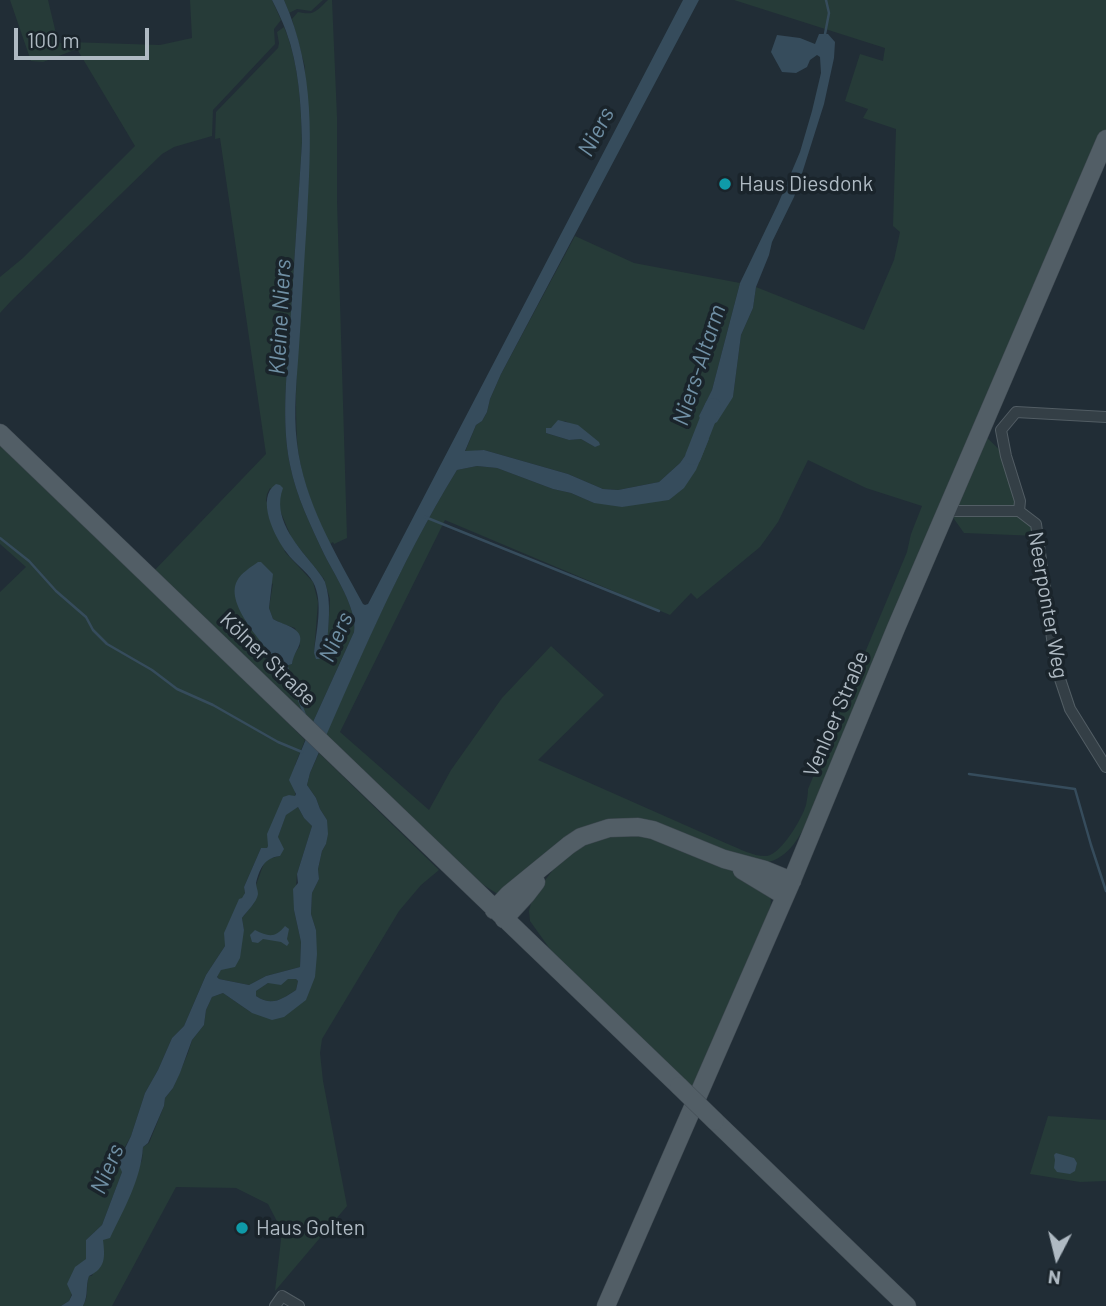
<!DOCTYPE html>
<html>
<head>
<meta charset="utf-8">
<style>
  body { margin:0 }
  #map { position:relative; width:1106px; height:1306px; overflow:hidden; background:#212d36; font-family:Barlow,sans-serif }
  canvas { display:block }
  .north { position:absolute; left:1022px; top:1222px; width:70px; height:70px; -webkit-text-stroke:5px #1a242b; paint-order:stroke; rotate:187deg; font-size:19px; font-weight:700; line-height:28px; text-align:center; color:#afbac3 }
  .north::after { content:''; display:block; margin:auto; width:24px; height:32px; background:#afbac3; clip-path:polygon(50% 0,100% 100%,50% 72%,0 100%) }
  .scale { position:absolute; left:14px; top:28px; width:135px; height:32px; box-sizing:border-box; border:4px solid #afbac3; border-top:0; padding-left:9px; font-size:21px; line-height:24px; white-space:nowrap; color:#afbac3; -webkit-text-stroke:5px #1a242b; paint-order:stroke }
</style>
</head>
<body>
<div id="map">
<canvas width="1106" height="1306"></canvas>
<div class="north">N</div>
<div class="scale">100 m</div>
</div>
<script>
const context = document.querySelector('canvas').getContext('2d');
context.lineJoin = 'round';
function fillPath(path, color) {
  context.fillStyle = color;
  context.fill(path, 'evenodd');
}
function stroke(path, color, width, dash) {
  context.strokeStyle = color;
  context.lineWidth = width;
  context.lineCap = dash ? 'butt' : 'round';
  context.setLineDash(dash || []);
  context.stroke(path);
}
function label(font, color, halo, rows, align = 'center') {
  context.font = font + ' Barlow,sans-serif';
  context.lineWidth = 7;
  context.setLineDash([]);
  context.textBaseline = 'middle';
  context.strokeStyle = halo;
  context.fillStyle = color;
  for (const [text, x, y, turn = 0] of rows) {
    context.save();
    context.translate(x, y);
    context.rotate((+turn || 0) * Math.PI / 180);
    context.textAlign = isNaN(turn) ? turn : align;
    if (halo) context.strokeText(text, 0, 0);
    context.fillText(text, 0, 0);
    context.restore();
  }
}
fillPath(new Path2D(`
  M10,0h38l10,42 16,6 -6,-6 92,3 32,-7 -2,-38h82l9,20 -7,9 1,15 -62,66 -1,26 -38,11 -12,7 -151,147 -11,12v-36l23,-19 112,-112 -58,-97 -34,13 -12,-1z
  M284,0h39l-12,11 -14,-2 -8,4z
  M328,0h4l5,117v84l10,337 -13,6 -1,-2 -3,2c-16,-30 -31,-71 -33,-105 -1,-15 -1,-30 -1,-44l9,-328 -13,-48 6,-7c17,4 18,-1 30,-12z
  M734,0h372v138l-293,673c-12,22 -22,47 -48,52l-142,-42 -122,72h-5l-17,-11 -153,-148c40,-90 79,-180 131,-264l20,-4 20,2 56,21 18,4 23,10 75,-3 33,-46 7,-15 -10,-3 -19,27 -21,19 -41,8 -15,-1 -35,-15 -84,-24 -19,2 11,-27 6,-4 5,-9 3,-13 11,-25 74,-138 59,27 106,20 -28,107 -13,26 34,-19 8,-62 12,-27 3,-21 108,43 30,-70 6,-28 -7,-6 3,-97 -33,-11 5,-9 -23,-8 15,-47 23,7 2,-13zM565,421l7,4h6l17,22 -14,-8 -12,1 -23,-7v-4l5,-1zM808,460l58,28 56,18 -11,28 -4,18 -99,237c0,5 -1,11 -2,16 -4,14 -25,49 -39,51 -12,1 -27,-7 -37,-11l-192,-85 66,-65 -53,-49 -49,52 -51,72 -22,40 -89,-78 105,-212 225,95 21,-22 6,6 63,-52 18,-25z
  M284,27c15,36 17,77 18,115 -4,62 -8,123 -12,185 -3,45 -9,93 0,138 6,31 21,61 34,89 10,20 34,56 30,78l-41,90 -28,-27 -9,-4 -124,-118 114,-119 -46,-316 -5,1 1,-27 62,-64 1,-5 -2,-11zM270,488l10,8 -1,12 13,31 32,40 6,20 -3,48 -13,6 4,-51 -5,-20 -28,-30 -19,-52 1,-6zM273,583l-4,25 4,11 10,5 12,4 5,18 -7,10 -1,8 -11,3 -36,-47z
  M980,431l26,25 13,55 17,13 2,12 -74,-3 -17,-24z
  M0,440l158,151 147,149 -10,25v32l-6,-2 -21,51 -1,2h-6l-17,39 1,6 -20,53 -19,29 -22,51 -12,12 -14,32 -13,23 -14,43 -9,16v20l-20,53 -16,15v19l-17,42 -8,5h-61v-714l26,-25 -26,-23z
  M319,753l120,117 -18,15 -22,26 -77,128 -2,14 3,28 24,125 -72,85 7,-60 -14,-27 -32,-16 -60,-1 -64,119h-29c7,-13 2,-19 6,-30h3l11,-36 39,-80 1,-13 6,-4 15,-37 1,-8 8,-10 15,-35 4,-13 12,-15 2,-15 6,-13 11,-4 29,20 54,-14 10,-69 -5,-16 1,-21 7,-14 -1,-10 4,-18 4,-7 1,-24 -7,-11 -4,-11 -9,-13 3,-12z
  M298,807l6,11 8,8 -15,48 -3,36 7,32 -1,25 -34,9 -17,9 -30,-6 -2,-3 27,-46 -2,-12 12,-15 2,-18 8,-22 3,-4 13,-3 -2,-19 8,-23z
  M645,835c34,13 68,26 100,42 7,4 18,9 23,15 6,8 1,19 -1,26l-74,171 -138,-133 -25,-35 -1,-10 4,-15 26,-34 9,-8 33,-18z
  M287,979h9l2,2 -2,9c-14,9 -24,17 -40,6v-5l12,-8z
  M1048,1116l58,4v61l-26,1 -50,-8z`), '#263b38');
fillPath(new Path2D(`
  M272,0h12c32,72 27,143 23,219 -3,43 -5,85 -8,128 -2,31 -6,64 -2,96 7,59 38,109 66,161l2,1 3,-1 315,-604h16l-198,374 -11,25 -3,13 -5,9 -6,4 -11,26 19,-1 84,24 35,15 15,1 41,-8 21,-19 19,-27 10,3 -13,31 -12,18 -15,12 -47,7 -28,-4 -23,-10 -18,-4 -56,-21 -20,-2 -20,4c-59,96 -102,200 -147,303l-3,12 9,13 4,11 7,11 1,14 -2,10 -4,7 -4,18 1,10 -7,14 -1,21 5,16 1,24 -2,23 -9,23 -22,17 -12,3 -20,-7 -29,-20 -11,4 -6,13 -2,15 -12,15 -12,33 -7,15 -8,10 -1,8 -16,37 -5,4c-2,32 -19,62 -33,91l-7,2c2,17 3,28 -14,36 -4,11 0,18 -6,30h-22l8,-5 3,-6 -5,-11 8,-17 11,-8v-19l16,-15 20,-53 -4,-9 13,-27 14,-43 13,-23 14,-32 12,-12 22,-51 19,-29 -1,-13 15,-34 3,-1 3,-5 -1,-6 17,-39h6l1,-2 -1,-12 16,-37 6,-2 6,1 1,-2 -7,-14 24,-58 41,-90c4,-22 -20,-58 -30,-78 -13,-28 -28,-58 -34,-89 -9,-45 -3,-93 0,-138 4,-62 8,-123 12,-185 -1,-37 -3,-76 -16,-111 -4,-11 -9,-21 -14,-31zM298,807l6,11 8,8 -15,48 1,9 -5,6 1,21 7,32 -1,25 -34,9 -17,9 -30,-6 -2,-2 4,-7 14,-3 5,-9 4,-28 -2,-12c5,-7 15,-16 16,-24 0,-4 -2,-7 -2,-11 4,-15 8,-25 24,-27l4,-7 -6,-12 8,-22zM288,979h8l2,2 -2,9c-14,9 -24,17 -40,6v-5l12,-8 13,2z
  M819,34h9l7,8 -1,16 -10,46 -25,79 -5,14 -22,45 -3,13 -13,32 -3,21 -12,27 -8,62 -16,25 -7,4 -8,-3 -3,-7 13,-26 28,-107 38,-79 22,-52 12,-41 9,-38 -1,-16 -3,-2 -7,5 -3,7 -11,6 -14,-1 -11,-20 6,-17 23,3 15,6z
  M558,420l20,5 21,17 1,3 -5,2 -14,-8 -12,1 -23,-7v-5h5z
  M276,484l4,1 3,3c-11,29 12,55 30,77 4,5 9,11 12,17 7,21 3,44 2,65l-2,7 -6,5h-3l-2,-6c2,-21 10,-51 -1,-71 -6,-11 -19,-19 -26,-29 -12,-15 -32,-55 -11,-69z
  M258,562h3l12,12 -4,34 4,11c12,7 35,9 25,29 -3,6 -5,9 -6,16l-10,3c-15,-19 -58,-62 -45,-86 4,-8 14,-14 21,-19z
  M285,926l4,3 -2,10 2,4 -2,3 -6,-4 -18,-3 -5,4 -6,-1 -2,-7 5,-5c14,7 20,8 30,-4z
  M1056,1153l18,5 3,5 -2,8 -5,3 -13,-2 -3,-4 1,-8 -1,-5z`), '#364c5c');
stroke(new Path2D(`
  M825,34l4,-21 -3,-13
  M425,517l234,94
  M0,538l29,23 27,30 30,26 7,13 14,14 45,26 25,19 36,16 65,37 24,10
  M286,665l20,53
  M969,774l106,15 16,56 15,46`), '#364c5c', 2.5);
stroke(new Path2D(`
  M693,457l20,-51`), '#364c5c', 16);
const minor = new Path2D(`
  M947,509l9,2h63l17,13 20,143 14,42 36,58
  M1019,511l1,-10 -14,-45 -5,-26 15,-18 90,5
  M275,1306l7,-10 17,10`);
const primary = new Path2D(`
  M0,433l679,653
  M742,870l43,26
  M494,910l15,-16 60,-49 12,-8 28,-9 29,-1 15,3 71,29 41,11 27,11
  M504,919l22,-24 10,-13
  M715,1121l192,185
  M606,1306l184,-421 106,-257 210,-489`);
stroke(minor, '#525d64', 12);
stroke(primary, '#3e4850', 19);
stroke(minor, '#343f46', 10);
stroke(primary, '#525e66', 18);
const primaryBridge = new Path2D(`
  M679,1086l36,35`);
stroke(primaryBridge, '#3e4850', 19, []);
stroke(primaryBridge, '#525e66', 18);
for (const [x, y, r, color] of [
  [725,184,7,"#0f9aa8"],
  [242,1228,7,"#0f9aa8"]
]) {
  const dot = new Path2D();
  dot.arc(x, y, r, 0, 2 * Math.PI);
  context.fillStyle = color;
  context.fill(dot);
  stroke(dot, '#1a242b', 2.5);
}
label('21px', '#afbac3', '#1a242b', [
  ["Haus Diesdonk",739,184],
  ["Haus Golten",256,1228]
], 'left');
label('21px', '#afbac3', '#1a242b', [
  ["Neerponter Weg",1048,605,80],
  ["Kölner Straße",268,659,44],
  ["Venloer Straße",836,714,-67]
]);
label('italic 23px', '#7090a5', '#1a242b', [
  ["Niers",596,132,-62],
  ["Kleine Niers",280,317,-87],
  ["Niers-Altarm",699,365,-72],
  ["Niers",336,637,-66],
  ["Niers",107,1169,-67]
]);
</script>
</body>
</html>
